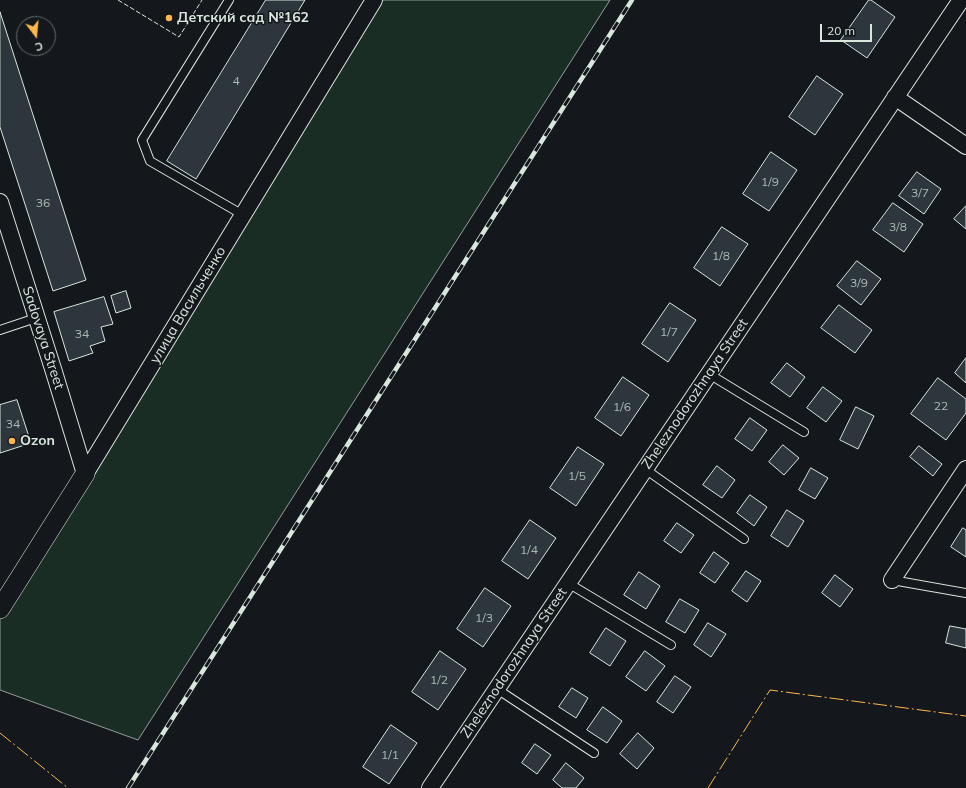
<!DOCTYPE html>
<html>
<head>
<meta charset="utf-8">
<style>
  body { margin:0 }
  #map { position:relative; width:966px; height:788px; overflow:hidden; background:#14181c; font-family:Mulish,sans-serif }
  canvas { display:block }
  .north { position:absolute; left:16px; top:16px; width:40px; height:40px; box-sizing:border-box; background:#14181c; border:1px solid #626a69; border-radius:50%; rotate:164deg; font-size:11px; font-weight:700; line-height:16px; text-align:center; color:#d8e6dc }
  .north::after { content:''; display:block; margin:auto; width:14px; height:18px; background:#ffb74d; clip-path:polygon(50% 0,100% 100%,50% 72%,0 100%) }
  .scale { position:absolute; left:820px; top:24px; width:52px; height:18px; box-sizing:border-box; border:2px solid #d8e6dc; border-top:0; padding-left:5px; font-size:12px; line-height:14px; white-space:nowrap; color:#d8e6dc; -webkit-text-stroke:3px #14181c; paint-order:stroke }
</style>
</head>
<body>
<div id="map">
<canvas width="966" height="788"></canvas>
<div class="north">С</div>
<div class="scale">20 m</div>
</div>
<script>
const context = document.querySelector('canvas').getContext('2d');
context.lineJoin = 'round';
function fillPath(path, color) {
  context.fillStyle = color;
  context.fill(path, 'evenodd');
}
function stroke(path, color, width, dash) {
  context.strokeStyle = color;
  context.lineWidth = width;
  context.lineCap = dash ? 'butt' : 'round';
  context.setLineDash(dash || []);
  context.stroke(path);
}
function label(font, color, halo, rows, align = 'center') {
  context.font = font + ' Mulish,sans-serif';
  context.lineWidth = 3;
  context.setLineDash([]);
  context.textBaseline = 'middle';
  context.strokeStyle = halo;
  context.fillStyle = color;
  for (const [text, x, y, turn = 0] of rows) {
    context.save();
    context.translate(x, y);
    context.rotate((+turn || 0) * Math.PI / 180);
    context.textAlign = isNaN(turn) ? turn : align;
    if (halo) context.strokeText(text, 0, 0);
    context.fillText(text, 0, 0);
    context.restore();
  }
}
const green = new Path2D(`
  M373,0h237l-472,740 -138,-50v-83z`);
fillPath(green, '#1a2d24');
stroke(green, '#939e99', 1);
const building = new Path2D(`
  M266,0h39l-109,179 -29,-18z
  M869,0h2l24,17 -28,41 -26,-18z
  M0,12l86,268 -33,11 -53,-164z
  M817,76l26,18 -28,41 -26,-18z
  M771,152l26,18 -28,41 -26,-17z
  M917,172l24,17 -17,25 -25,-18z
  M893,203l30,21 -19,28 -31,-22z
  M966,206v23l-12,-10z
  M722,227l26,17 -28,42 -26,-18z
  M857,261l24,18 -20,26 -24,-19z
  M126,291l5,17 -15,5 -5,-17z
  M104,297l9,27 -12,3 4,14 -15,5 3,7 -24,8 -15,-49z
  M670,303l26,17 -28,42 -26,-18z
  M839,305l33,25 -17,23 -34,-25z
  M966,358v25l-11,-10z
  M787,363l18,14 -15,20 -19,-14z
  M623,377l26,18 -28,41 -26,-18z
  M938,378l28,21v14l-20,27 -35,-26z
  M823,387l19,14 -16,21 -19,-14z
  M17,400l14,43 -31,10v-48z
  M856,407l18,9 -16,33 -18,-9z
  M750,418l17,12 -15,21 -17,-12z
  M783,445l16,13 -15,17 -15,-13z
  M919,446l23,18 -9,12 -23,-19z
  M578,447l26,17 -28,42 -26,-18z
  M717,466l18,14 -13,18 -19,-13z
  M811,468l17,10 -13,21 -16,-9z
  M750,495l17,12 -13,19 -17,-13z
  M787,510l17,11 -16,26 -17,-11z
  M530,520l26,18 -28,41 -26,-18z
  M677,523l17,12 -13,18 -17,-12z
  M963,528l3,2v27l-15,-10z
  M714,552l15,11 -14,20 -15,-10z
  M746,571l15,10 -14,21 -15,-11z
  M639,572l21,14 -14,23 -22,-14z
  M835,575l18,14 -13,18 -18,-14z
  M485,588l26,18 -28,41 -26,-18z
  M680,599l19,11 -14,23 -19,-11z
  M708,623l18,11 -15,23 -17,-12z
  M950,626l16,3v19l-20,-5z
  M606,628l20,13 -16,25 -20,-13z
  M440,651l26,18 -28,41 -26,-18z
  M645,651l20,15 -19,25 -20,-14z
  M675,676l16,11 -18,26 -16,-11z
  M572,688l16,10 -12,20 -17,-11z
  M603,707l19,14 -15,22 -20,-13z
  M391,725l26,18 -28,41 -26,-17z
  M638,733l16,15 -17,21 -17,-15z
  M535,744l16,11 -14,19 -15,-11z
  M566,763l18,15 -8,10h-14l-9,-8z`);
fillPath(building, '#2c363c');
stroke(building, '#d8e6dc', 1);
const service = new Path2D(`
  M229,0l-87,140 8,21 93,54
  M0,330l36,-12
  M709,374l95,58
  M645,469l99,70
  M892,580l74,13
  M568,583l103,62
  M497,689l97,64`);
const minor = new Path2D(`
  M895,97l71,49
  M0,202l54,170 31,102
  M85,474l289,-474
  M892,580l74,-111
  M430,788l531,-788`);
const tertiary = new Path2D(`
  M0,609l85,-135`);
stroke(service, '#d8e6dc', 10);
stroke(minor, '#d8e6dc', 18);
stroke(tertiary, '#d8e6dc', 20);
stroke(service, '#14181c', 8);
stroke(minor, '#14181c', 16);
stroke(tertiary, '#14181c', 19);
const rail = new Path2D(`
  M128,788l504,-788`);
stroke(rail, '#d8e6dc', 4.5);
stroke(rail, '#14181c', 3, [9]);
stroke(new Path2D(`
  M118,0l61,37 23,-37`), '#d8e6dc', 1, [5, 2]);
stroke(new Path2D(`
  M0,733l68,55
  M708,788l62,-98 196,26`), '#ffb74d', 1, [14, 3, 2, 3]);
for (const [x, y, r, color] of [
  [169,18,4,"#ffb74d"],
  [12,441,4,"#ffb74d"]
]) {
  const dot = new Path2D();
  dot.arc(x, y, r, 0, 2 * Math.PI);
  context.fillStyle = color;
  context.fill(dot);
  stroke(dot, '#14181c', 1.5);
}
label('12px', '#adbab4', null, [
  ["4",236,81],
  ["1/9",770,182],
  ["3/7",920,193],
  ["36",43,203],
  ["3/8",898,227],
  ["1/8",721,256],
  ["3/9",859,283],
  ["1/7",669,332],
  ["34",82,334],
  ["22",941,406],
  ["1/6",622,407],
  ["34",13,424],
  ["1/5",577,476],
  ["1/4",529,550],
  ["1/3",484,618],
  ["1/2",439,680],
  ["1/1",390,755]
]);
label('bold 14px', '#d8e6dc', '#14181c', [
  ["Детский сад №162",177,18],
  ["Ozon",20,441]
], 'left');
label('14px', '#d8e6dc', '#14181c', [
  ["улица Васильченко",188,305,-59],
  ["Sadovaya Street",43,338,72],
  ["Zheleznodorozhnaya Street",695,394,-56],
  ["Zheleznodorozhnaya Street",514,663,-56]
]);
</script>
</body>
</html>
